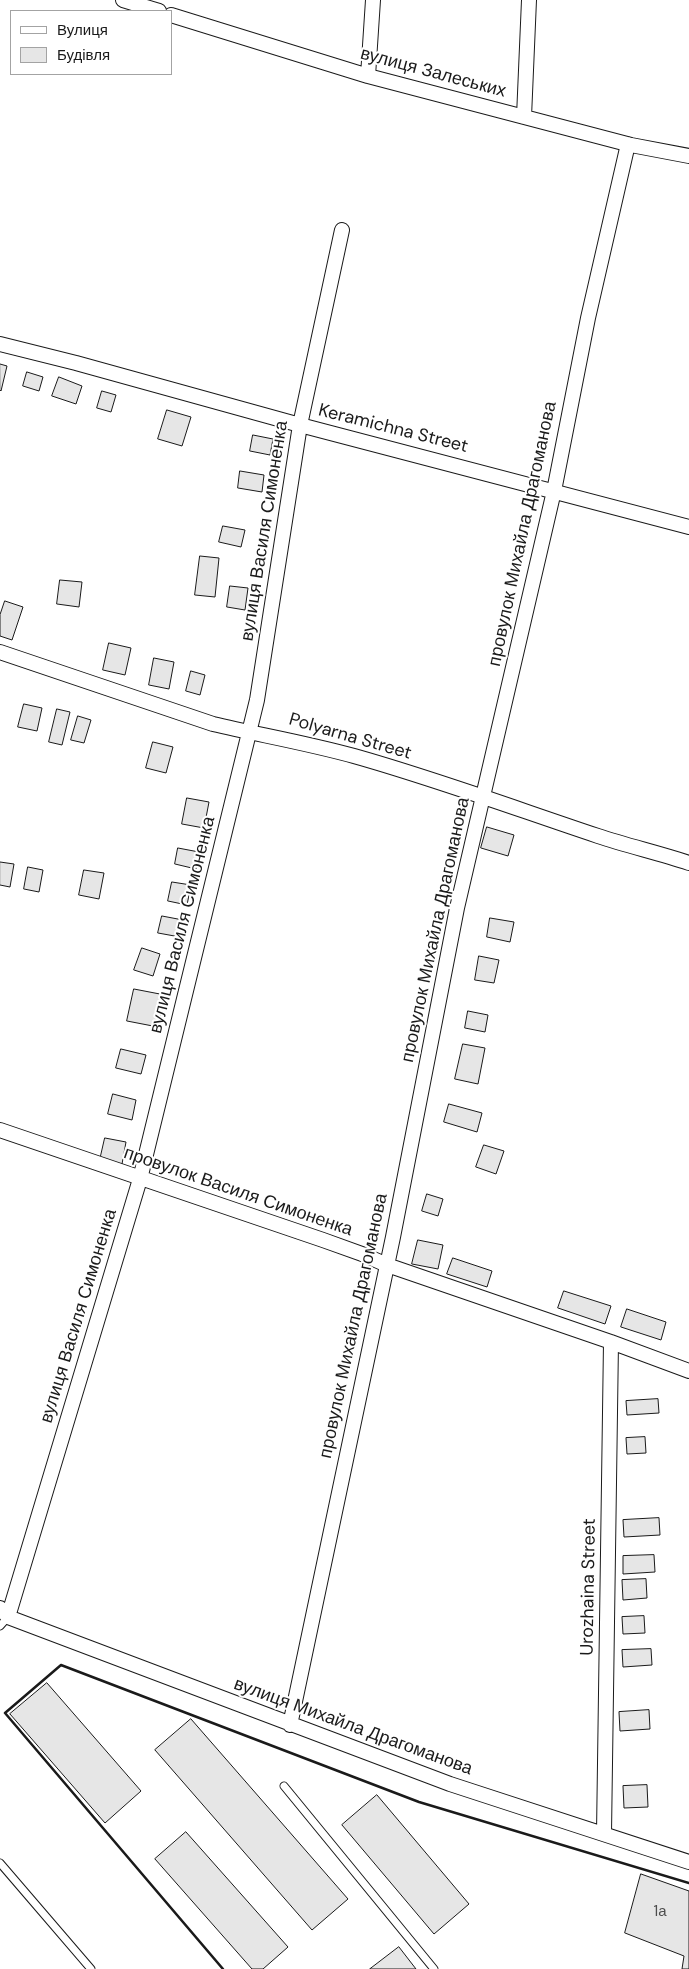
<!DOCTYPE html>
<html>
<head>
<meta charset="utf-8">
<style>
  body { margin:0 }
  #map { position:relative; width:689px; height:1969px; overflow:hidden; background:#fff; font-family:"DM Sans",sans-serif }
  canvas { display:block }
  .legend { position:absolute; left:10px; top:10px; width:162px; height:65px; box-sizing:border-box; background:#fff; border:1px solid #a3a3a3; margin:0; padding:6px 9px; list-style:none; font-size:15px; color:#1a1a1a }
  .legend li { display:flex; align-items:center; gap:10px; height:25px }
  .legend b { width:25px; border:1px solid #a3a3a3 }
</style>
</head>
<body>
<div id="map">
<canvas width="689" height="1969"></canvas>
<ul class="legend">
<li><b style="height:6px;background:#fff"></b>Вулиця</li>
<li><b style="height:14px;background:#e6e6e6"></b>Будівля</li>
</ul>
</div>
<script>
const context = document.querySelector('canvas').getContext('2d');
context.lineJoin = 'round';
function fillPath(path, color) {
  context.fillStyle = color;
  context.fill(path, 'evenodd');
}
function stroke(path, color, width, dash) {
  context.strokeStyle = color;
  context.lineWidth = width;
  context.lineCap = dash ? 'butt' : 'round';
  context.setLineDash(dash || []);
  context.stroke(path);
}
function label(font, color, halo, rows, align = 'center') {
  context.font = font + ' "DM Sans",sans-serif';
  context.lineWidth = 4;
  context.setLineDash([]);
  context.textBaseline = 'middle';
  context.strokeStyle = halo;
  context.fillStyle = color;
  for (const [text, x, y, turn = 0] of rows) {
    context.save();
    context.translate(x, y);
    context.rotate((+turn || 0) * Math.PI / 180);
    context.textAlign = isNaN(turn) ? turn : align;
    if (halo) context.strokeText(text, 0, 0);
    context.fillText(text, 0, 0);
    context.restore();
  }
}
const building = new Path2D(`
  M0,364l7,2 -6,25 -1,-1z
  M27,372l16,5 -4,14 -16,-5z
  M59,377l23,9 -6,18 -24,-8z
  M102,391l14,4 -5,17 -14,-4z
  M167,410l24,7 -9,29 -24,-7z
  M253,435l20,4 -3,16 -20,-4z
  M240,471l24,4 -2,17 -24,-4z
  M223,526l22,4 -4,17 -22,-5z
  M200,556l19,2 -4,39 -20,-2z
  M60,580l22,2 -3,25 -22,-3z
  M230,586l18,2 -3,22 -18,-3z
  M5,601l18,6 -11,33 -12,-4v-21z
  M109,643l22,5 -6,27 -22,-5z
  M154,658l20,4 -5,27 -20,-4z
  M191,671l14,4 -5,20 -14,-4z
  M24,704l18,4 -5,23 -19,-4z
  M57,709l13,3 -8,33 -13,-3z
  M78,716l13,4 -7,23 -13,-3z
  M153,742l20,5 -7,26 -20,-5z
  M187,798l22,4 -5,26 -22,-4z
  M487,827l27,8 -6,21 -27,-8z
  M178,848l21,4 -3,17 -21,-5z
  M0,862l14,2 -4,23 -10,-2z
  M28,867l15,3 -4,22 -15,-3z
  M84,870l20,3 -5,26 -20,-4z
  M172,882l19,3 -4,20 -19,-4z
  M162,916l21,4 -3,17 -22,-4z
  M490,918l24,4 -4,20 -23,-5z
  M142,948l18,6 -7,22 -19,-6z
  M479,956l20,4 -5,23 -19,-3z
  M134,989l31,6 -7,32 -31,-6z
  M468,1011l20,4 -3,17 -20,-4z
  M463,1044l22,4 -7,36 -23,-5z
  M121,1049l25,6 -5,19 -25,-6z
  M113,1094l23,6 -4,20 -24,-6z
  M449,1104l33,9 -5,19 -33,-10z
  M105,1138l21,4 -4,22 -22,-4z
  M484,1145l20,6 -8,23 -20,-7z
  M427,1194l16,5 -5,17 -16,-5z
  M418,1240l25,5 -5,24 -26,-5z
  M453,1258l39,13 -5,16 -40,-13z
  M564,1291l47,15 -6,18 -47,-16z
  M627,1309l39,13 -5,18 -40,-13z
  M658,1399l1,14 -32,2 -1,-14z
  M645,1437l1,16 -19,1 -1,-16z
  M659,1518l1,17 -36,2 -1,-17z
  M654,1555l1,17 -32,2v-18z
  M646,1579l1,19 -24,2 -1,-20z
  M644,1616l1,17 -22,1 -1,-17z
  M651,1649l1,16 -29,2 -1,-17z
  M47,1683l94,108 -36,32 -95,-109z
  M649,1710l1,19 -30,2 -1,-19z
  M191,1719l157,180 -36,31 -157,-180z
  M647,1785l1,22 -24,1 -1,-22z
  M377,1795l92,109 -35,30 -92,-109z
  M186,1832l102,115 -25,22h-11l-97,-110z
  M641,1874l48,17v78h-7l2,-13 -59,-23z
  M399,1947l17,22h-46z`);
fillPath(building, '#e6e6e6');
stroke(building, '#1a1a1a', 1);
const lane = new Path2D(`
  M0,1626l8,-9
  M284,1786l150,183
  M0,1863l91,106`);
const street = new Path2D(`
  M123,0l36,11
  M171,15l197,61 263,69 58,11
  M368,76l5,-76
  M524,117l5,-117
  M0,344l76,19 224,62 389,102
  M0,652l213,72c47,11 94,19 141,32 82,23 163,53 244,80 30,10 61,17 91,27
  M0,1130l323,110 39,14 25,11 224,77 78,29
  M0,1608l8,9 442,167 239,78
  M8,1617l132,-438 117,-479 43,-275 42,-195
  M290,1725l103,-488 64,-329 97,-417 34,-173 40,-174
  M604,1833l7,-491`);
stroke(lane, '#1a1a1a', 9);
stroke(street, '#1a1a1a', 16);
stroke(lane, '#fff', 7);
stroke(street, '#fff', 14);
stroke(new Path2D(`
  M223,1969l-218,-256 56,-48 358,137 270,81`), '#1a1a1a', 2.5);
label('15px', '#4d4d4d', null, [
  ["1а",660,1912]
]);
label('18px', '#1a1a1a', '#fff', [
  ["вулиця Залеських",433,73,15],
  ["Keramichna Street",393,429,14],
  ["вулиця Василя Симоненка",265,531,-81],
  ["провулок Михайла Драгоманова",523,534,-78],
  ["Polyarna Street",350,737,16],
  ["вулиця Василя Симоненка",183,925,-76],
  ["провулок Михайла Драгоманова",436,930,-78],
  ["провулок Василя Симоненка",238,1192,19],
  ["вулиця Василя Симоненка",79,1316,-73],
  ["провулок Михайла Драгоманова",354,1326,-78],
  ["Urozhaina Street",589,1587,-89],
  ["вулиця Михайла Драгоманова",353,1727,20]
]);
</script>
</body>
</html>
